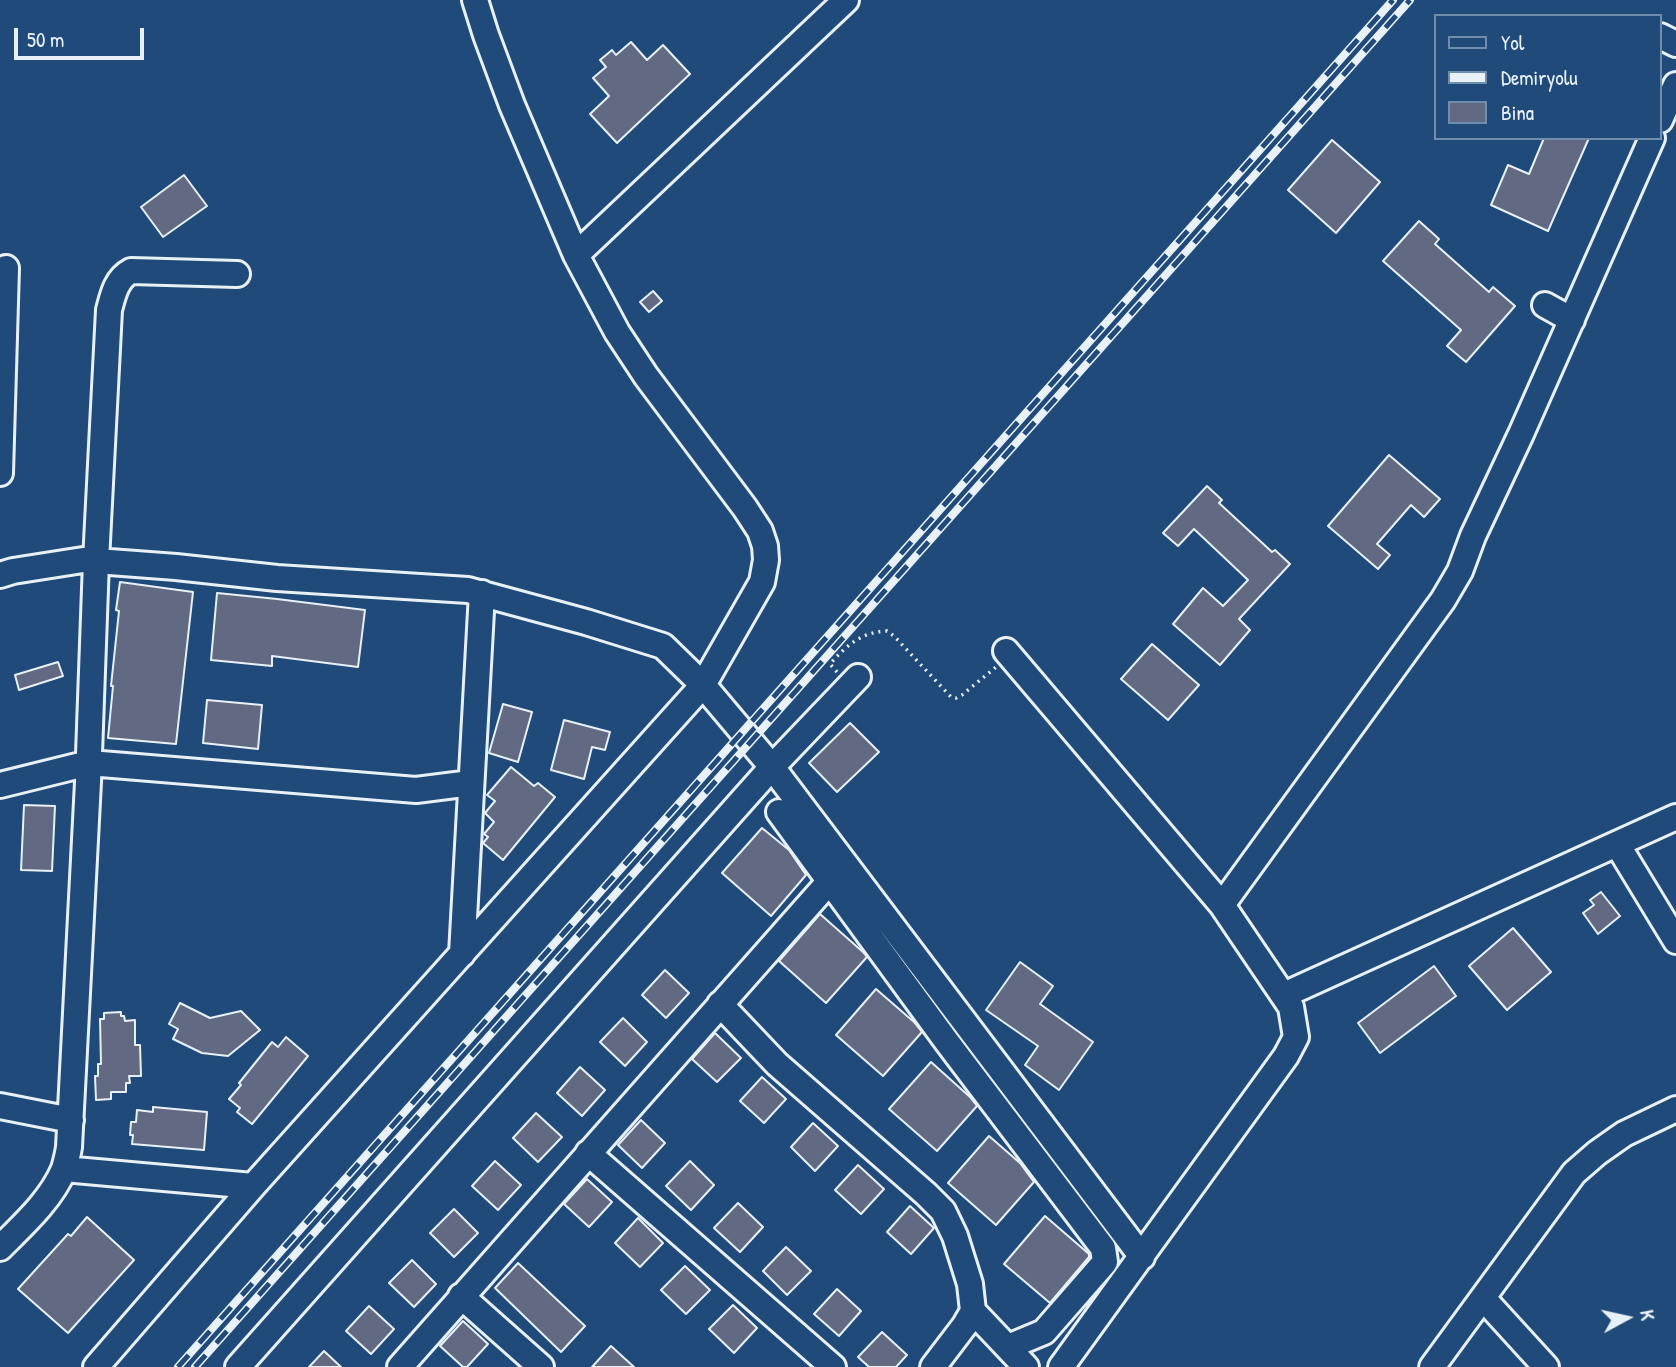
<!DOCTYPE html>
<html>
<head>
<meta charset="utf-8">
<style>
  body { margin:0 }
  #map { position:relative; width:1676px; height:1367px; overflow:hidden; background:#1f4a7a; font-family:"Patrick Hand",sans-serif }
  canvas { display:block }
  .legend { position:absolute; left:1434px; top:14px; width:228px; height:126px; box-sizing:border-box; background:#1f4a7a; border:2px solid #6f8dac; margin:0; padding:9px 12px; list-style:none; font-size:21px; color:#e8f1f8 }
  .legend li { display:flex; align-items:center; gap:14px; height:35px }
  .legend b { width:35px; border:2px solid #6f8dac }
  .north { position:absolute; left:1592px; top:1283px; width:70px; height:70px; -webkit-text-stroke:5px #1f4a7a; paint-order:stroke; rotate:82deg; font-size:19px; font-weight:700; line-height:28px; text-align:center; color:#e8f1f8 }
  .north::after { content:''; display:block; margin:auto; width:24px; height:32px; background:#e8f1f8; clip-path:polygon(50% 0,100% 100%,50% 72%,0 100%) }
  .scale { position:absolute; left:14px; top:28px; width:130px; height:32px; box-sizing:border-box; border:4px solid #e8f1f8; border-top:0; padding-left:9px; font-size:21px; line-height:24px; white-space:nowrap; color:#e8f1f8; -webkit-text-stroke:5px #1f4a7a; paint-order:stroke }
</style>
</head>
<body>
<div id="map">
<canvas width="1676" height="1367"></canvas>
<ul class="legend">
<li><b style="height:9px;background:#1f4a7a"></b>Yol</li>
<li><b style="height:9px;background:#e8f1f8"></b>Demiryolu</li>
<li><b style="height:19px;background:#616a82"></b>Bina</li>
</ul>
<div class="north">K</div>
<div class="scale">50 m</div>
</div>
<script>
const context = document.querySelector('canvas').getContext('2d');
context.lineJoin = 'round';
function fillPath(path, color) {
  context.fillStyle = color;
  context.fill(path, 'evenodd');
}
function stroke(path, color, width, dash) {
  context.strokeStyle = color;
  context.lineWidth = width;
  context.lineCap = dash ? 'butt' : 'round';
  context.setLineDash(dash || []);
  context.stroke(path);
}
const building = new Path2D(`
  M631,42l16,18 16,-15 27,29 -73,69 -27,-29 19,-18 -16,-18 13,-11 -6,-7 12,-10 4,5z
  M1544,138h45l-41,93 -57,-26 17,-40 21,9z
  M1332,140l48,42 -44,51 -48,-43z
  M184,175l23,31 -44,31 -22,-30z
  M1419,221l20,18 -4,5 54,48 4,-5 22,19 -49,56 -19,-16 14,-16 -78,-69z
  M653,291l9,10 -13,11 -9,-10z
  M1389,455l51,44 -16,18 -13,-12 -34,39 13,11 -12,14 -50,-43z
  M1207,486l15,14 -3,3 53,49 3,-2 15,14 -51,55 11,11 -30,35 -47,-41 30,-36 20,18 25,-26 -54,-51 -16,17 -15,-13z
  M120,582l73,10 -17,152 -68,-6 5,-52h-2l8,-75 -3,-1z
  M217,593l60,6 88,11 -7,57 -86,-11v10l-61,-6z
  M1152,644l47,41 -31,35 -47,-41z
  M58,662l5,14 -44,14 -4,-15z
  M207,700l55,5 -4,44 -55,-6z
  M503,704l29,8 -14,50 -29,-9z
  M564,720l46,12 -5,18 -13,-3 -8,32 -33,-9z
  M850,723l29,29 -42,40 -28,-29z
  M511,767l23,19 4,-3 17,14 -52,63 -20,-17 5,-6 -4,-3 10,-12 -9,-9 10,-12 -8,-6z
  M24,805l31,1 -3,65 -31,-1z
  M762,828l27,22 17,25 -35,41 -49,-43z
  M1601,892l19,24 -22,18 -15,-21 11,-8 -4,-5z
  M820,914l43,38 4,5 -41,46 -47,-42z
  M1513,928l38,44 -44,38 -38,-44z
  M1020,962l33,24 -13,18 53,38 -34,48 -34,-25 13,-19 -52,-36z
  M1434,966l22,30 -76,57 -22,-30z
  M665,970l24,23 -23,25 -24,-23z
  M876,989l38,33 8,10 -39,44 -47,-41z
  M180,1003l30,15 31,-7 19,19 -32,26 -26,-3 -29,-14 5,-10 -9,-5z
  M121,1012v4h3l1,5 10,-1v25h5l1,31h-12l1,7h-4v9h-15v7l-15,1 -1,-24h3v-12h3l-1,-45h4v-6z
  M623,1018l24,24 -22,24 -25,-24z
  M715,1033l26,25 -24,24 -25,-23z
  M286,1037l22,19 -56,68 -15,-12 3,-4 -11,-9 12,-14 -2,-2 33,-41 6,5z
  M931,1062l39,35 7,9 -40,45 -48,-42z
  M580,1067l25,23 -23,26 -25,-23z
  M762,1077l24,22 -22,24 -24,-22z
  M153,1107l54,5 -3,38 -72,-6 1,-9h-3l1,-13h5l1,-12 16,2z
  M536,1113l26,24 -24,25 -25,-24z
  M641,1120l24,23 -23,25 -24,-23z
  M813,1123l25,23 -23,25 -24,-24z
  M989,1136l31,27 14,19 -38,43 -48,-42z
  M495,1161l26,24 -23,25 -26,-24z
  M690,1161l24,24 -23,25 -25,-24z
  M858,1165l26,24 -23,25 -26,-24z
  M587,1179l25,23 -23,25 -25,-23z
  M738,1203l25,24 -23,25 -26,-24z
  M910,1206l24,22 -23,26 -24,-22z
  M454,1209l24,24 -24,24 -24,-24z
  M1045,1216l44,38v3l-39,46 -46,-39z
  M87,1217l47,43 -66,73 -50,-44 50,-55 3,2z
  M638,1218l25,25 -23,24 -25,-24z
  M786,1247l25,24 -24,24 -24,-24z
  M412,1260l24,24 -22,23 -25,-24z
  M518,1263l67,63 -24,26 -66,-64z
  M685,1266l25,24 -24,24 -25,-24z
  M837,1289l24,22 -22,25 -25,-22z
  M733,1305l24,23 -23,25 -25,-24z
  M369,1306l25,23 -23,25 -25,-23z
  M463,1321l25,23 -21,23h-4l-23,-21z
  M882,1332l25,23 -11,12h-27l-11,-10z
  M611,1346l23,21h-42z
  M324,1351l17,16h-32z`);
fillPath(building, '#616a82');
stroke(building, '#e8f1f8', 2);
const minor = new Path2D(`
  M1660,36l16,8
  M1660,120l16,-35
  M576,255l270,-255
  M1545,305l27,15
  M0,473l6,-205
  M0,575l13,-4 70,-11 93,7 101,11 191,12 118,32 77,24 40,39 69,82 370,490
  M1006,651l216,254 69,102 5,30 -10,19 -225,311
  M0,785l89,-22 327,27 55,-7
  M779,812l168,230 156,206 2,14 -61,70 -36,15
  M1617,844l59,97
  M1222,905l221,-305 17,-29 13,-35 48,-102 131,-296
  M462,954l20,-361
  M1284,995l392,-178
  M720,1004l57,60 149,130 17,17 12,25 15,48 3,27 53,56
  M0,1106l71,14
  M588,1153l245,214
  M64,1169l189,17
  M0,1248c23,-23 51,-48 64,-79 2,-7 4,-15 5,-22l19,-365 8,-221 13,-251c4,-15 7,-31 22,-39l106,3
  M461,1296l80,71
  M1483,1298l63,69
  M96,1367l157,-181 450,-501 59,-103 4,-22 -1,-14 -5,-15 -15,-23 -99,-132 -29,-44 -41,-77 -64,-150 -26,-70 -11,-35
  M238,1367l534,-600 86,-90
  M400,1367l429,-485
  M933,1367l32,-42 8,-14
  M1432,1367l142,-194 23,-20 27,-19 52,-25`);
stroke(minor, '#e8f1f8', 30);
stroke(new Path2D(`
  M837,672l-7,-8c16,-18 31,-32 57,-33l7,5 57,61 5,1 6,-3 34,-28`), '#e8f1f8', 3.5, [2, 5]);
stroke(minor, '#1f4a7a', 24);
const rail = new Path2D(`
  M178,1367l1215,-1367
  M195,1367l1215,-1367`);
stroke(rail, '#e8f1f8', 8);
stroke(rail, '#1f4a7a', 5, [16]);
</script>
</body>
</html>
